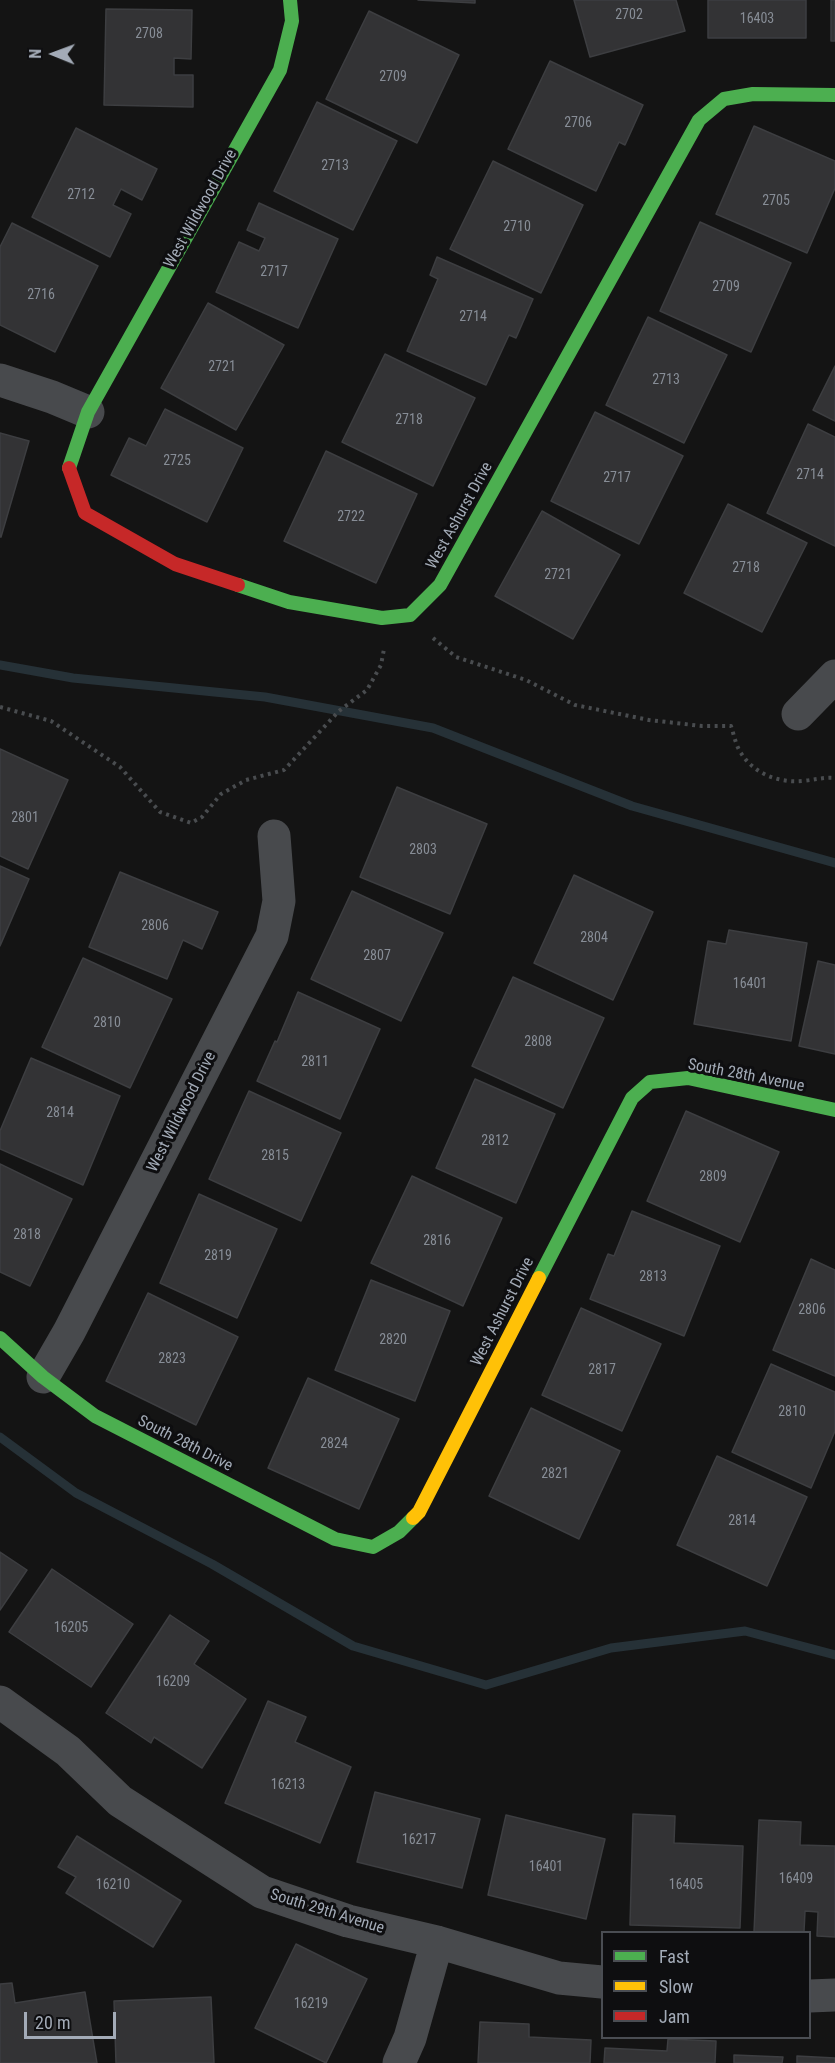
<!DOCTYPE html>
<html>
<head>
<meta charset="utf-8">
<style>
  body { margin:0 }
  #map { position:relative; width:835px; height:2063px; overflow:hidden; background:#141414; font-family:"Roboto Condensed",sans-serif }
  canvas { display:block }
  .legend { position:absolute; left:601px; top:1931px; width:210px; height:108px; box-sizing:border-box; background:#0e0e10; border:2px solid #4a4d53; margin:0; padding:8px 10px; list-style:none; font-size:18px; color:#a3abb7 }
  .legend li { display:flex; align-items:center; gap:12px; height:30px }
  .legend b { width:30px; border:2px solid #4a4d53 }
  .north { position:absolute; left:24px; top:24px; width:60px; height:60px; -webkit-text-stroke:4px #0e0e10; paint-order:stroke; rotate:271deg; font-size:16px; font-weight:700; line-height:24px; text-align:center; color:#a3abb7 }
  .north::after { content:''; display:block; margin:auto; width:21px; height:27px; background:#a3abb7; clip-path:polygon(50% 0,100% 100%,50% 72%,0 100%) }
  .scale { position:absolute; left:24px; top:2012px; width:92px; height:27px; box-sizing:border-box; border:3px solid #a3abb7; border-top:0; padding-left:8px; font-size:18px; line-height:21px; white-space:nowrap; color:#a3abb7; -webkit-text-stroke:4px #0e0e10; paint-order:stroke }
</style>
</head>
<body>
<div id="map">
<canvas width="835" height="2063"></canvas>
<ul class="legend">
<li><b style="height:8px;background:#4caf50"></b>Fast</li>
<li><b style="height:8px;background:#ffc107"></b>Slow</li>
<li><b style="height:8px;background:#c62828"></b>Jam</li>
</ul>
<div class="north">N</div>
<div class="scale">20 m</div>
</div>
<script>
const context = document.querySelector('canvas').getContext('2d');
context.lineJoin = 'round';
function stroke(path, color, width, dash) {
  context.strokeStyle = color;
  context.lineWidth = width;
  context.lineCap = dash ? 'butt' : 'round';
  context.setLineDash(dash || []);
  context.stroke(path);
}
function fillPath(path, color) {
  context.fillStyle = color;
  context.fill(path, 'evenodd');
}
function label(font, color, halo, rows, align = 'center') {
  context.font = font + ' "Roboto Condensed",sans-serif';
  context.lineWidth = 6;
  context.setLineDash([]);
  context.textBaseline = 'middle';
  context.strokeStyle = halo;
  context.fillStyle = color;
  for (const [text, x, y, turn = 0] of rows) {
    context.save();
    context.translate(x, y);
    context.rotate((+turn || 0) * Math.PI / 180);
    context.textAlign = isNaN(turn) ? turn : align;
    if (halo) context.strokeText(text, 0, 0);
    context.fillText(text, 0, 0);
    context.restore();
  }
}
stroke(new Path2D(`
  M0,665l73,13 192,19 168,31 199,78 203,57
  M0,1437l76,56 136,71 141,82 133,39 125,-37 134,-17 90,24`), '#263137', 9);
const building = new Path2D(`
  M418,0h57v3z
  M574,0h102l9,31 -95,26z
  M708,0h98v38h-98z
  M831,0h4v41h-4z
  M106,9l86,1 -1,49 -17,-1v17h19v32l-89,-2z
  M369,11l90,44 -42,88 -91,-44z
  M550,61l93,44 -18,40 -6,-3 -23,49 -88,-42z
  M317,102l80,39 -44,89 -79,-39z
  M754,126l81,35v27l-28,65 -91,-39z
  M76,128l81,41 -15,31 -21,-11 -8,16 18,9 -21,43 -78,-40z
  M493,161l90,44 -42,88 -91,-44z
  M259,203l79,36 -40,89 -82,-36 23,-50 20,9 6,-13 -18,-8z
  M700,222l91,41 -40,89 -91,-41z
  M12,223l86,43 -43,86 -55,-27v-78z
  M437,257l96,42 -17,39 -7,-3 -23,50 -79,-34 31,-72 -8,-4z
  M208,303l76,42 -48,85 -75,-42z
  M648,317l79,38 -43,88 -78,-38z
  M385,354l90,44 -42,88 -91,-44z
  M835,366v55l-22,-11z
  M165,409l78,39 -36,74 -96,-47 18,-37 17,8z
  M595,412l88,44 -44,88 -88,-43z
  M808,424l27,13v109l-68,-33z
  M0,433l29,8 -28,96h-1z
  M326,451l91,43 -41,89 -92,-42z
  M728,504l79,39 -45,89 -78,-39z
  M542,511l78,44 -47,84 -78,-43z
  M0,749l68,31 -40,89 -28,-13z
  M397,787l90,37 -37,90 -90,-37z
  M0,866l29,13 -29,67z
  M120,872l98,40 -16,37 -19,-9 -16,39 -78,-32z
  M574,875l79,37 -40,88 -79,-37z
  M352,891l91,42 -42,88 -90,-42z
  M729,930l78,13 -16,98 -97,-17 14,-83 18,3z
  M83,958l89,41 -42,89 -88,-41z
  M818,961l17,4v89l-36,-8z
  M513,977l91,41 -41,90 -91,-42z
  M298,992l82,37 -40,90 -83,-38 18,-40 2,1z
  M31,1058l89,38 -37,89 -83,-36v-18z
  M475,1079l80,35 -39,89 -80,-35z
  M249,1091l92,42 -40,88 -92,-42z
  M686,1111l93,41 -39,90 -93,-41z
  M0,1164l72,35 -42,87 -30,-14z
  M412,1176l90,42 -39,88 -92,-43z
  M199,1194l78,35 -40,89 -77,-35z
  M632,1211l88,35 -36,90 -94,-37 18,-45 6,2z
  M811,1259l24,11v106l-62,-26z
  M371,1280l79,31 -35,90 -80,-31z
  M148,1293l90,44 -42,88 -90,-44z
  M581,1308l80,36 -39,87 -80,-36z
  M771,1364l64,28v39l-24,57 -79,-36z
  M308,1378l91,41 -40,90 -91,-41z
  M531,1408l89,43 -41,88 -90,-43z
  M717,1456l90,41 -40,89 -90,-41z
  M0,1552l27,18 -27,40z
  M52,1569l81,55 -42,63 -82,-55z
  M170,1615l39,26 -15,23 52,35 -44,69 -48,-31 -3,6 -45,-30z
  M268,1701l38,16 -11,25 56,25 -31,76 -95,-40z
  M375,1792l105,27 -18,69 -105,-26z
  M633,1814l42,2 -1,27 69,3 -3,82 -110,-3z
  M506,1815l99,24 -19,80 -98,-24z
  M759,1820l42,2 -1,23 35,1v91l-18,-1 1,-24 -13,-1 -1,21h-50z
  M77,1836l104,65 -28,46 -87,-54 10,-16 -18,-10z
  M296,1944l71,35 -41,84 -71,-35z
  M12,1983l3,20 70,-11 12,71h-97v-79z
  M211,1997l3,66h-98l-2,-62z
  M480,2022l49,2v13l62,3 -1,23h-112z
  M668,2039l48,2 -1,22h-111l1,-15 62,3z
  M734,2055l49,2 -1,6h-48z
  M797,2056l38,2v5h-38z`);
fillPath(building, '#333335');
stroke(building, '#3d3e41', 1.5);
stroke(new Path2D(`
  M433,638l23,19 70,23 49,25 74,15 53,6h29c3,9 5,20 10,27 13,21 38,30 61,28 12,-1 21,-4 33,-3
  M0,707l51,14 69,46 40,45 31,11 11,-6 19,-23 25,-14 38,-10 55,-59 28,-21 14,-25 3,-16`), '#494c4f', 4, [3, 4.5]);
stroke(new Path2D(`
  M0,380l52,17 36,15
  M798,714l37,-38
  M43,1377l26,-45 203,-396 7,-35 -5,-65
  M0,1702l68,49 52,50 142,91 86,29 89,21 122,36 43,4
  M810,1996l25,-1
  M399,2063l11,-25 27,-96`), '#484a4d', 33);
stroke(new Path2D(`
  M69,468l19,-56 192,-342 12,-49 -2,-21
  M238,585l51,17 93,16 28,-3 30,-30 259,-465 25,-21 29,-5 82,1
  M539,1278l93,-180 18,-16 38,-4 147,32
  M0,1338l43,39 52,39 240,123 38,8 26,-15 14,-14`), '#4caf50', 14);
stroke(new Path2D(`
  M413,1518l6,-6 120,-234`), '#ffc107', 14);
stroke(new Path2D(`
  M69,468l16,45 90,51 63,21`), '#c62828', 14);
label('14px', '#878d96', null, [
  ["2702",629,15],
  ["16403",757,19],
  ["2708",149,34],
  ["2709",393,77],
  ["2706",578,123],
  ["2713",335,166],
  ["2712",81,195],
  ["2705",776,201],
  ["2710",517,227],
  ["2717",274,272],
  ["2709",726,287],
  ["2716",41,295],
  ["2714",473,317],
  ["2721",222,367],
  ["2713",666,380],
  ["2718",409,420],
  ["2725",177,461],
  ["2714",810,475],
  ["2717",617,478],
  ["2722",351,517],
  ["2718",746,568],
  ["2721",558,575],
  ["2801",25,818],
  ["2803",423,850],
  ["2806",155,926],
  ["2804",594,938],
  ["2807",377,956],
  ["16401",750,984],
  ["2810",107,1023],
  ["2808",538,1042],
  ["2811",315,1062],
  ["2814",60,1113],
  ["2812",495,1141],
  ["2815",275,1156],
  ["2809",713,1177],
  ["2818",27,1235],
  ["2816",437,1241],
  ["2819",218,1256],
  ["2813",653,1277],
  ["2806",812,1310],
  ["2820",393,1340],
  ["2823",172,1359],
  ["2817",602,1370],
  ["2810",792,1412],
  ["2824",334,1444],
  ["2821",555,1474],
  ["2814",742,1521],
  ["16205",71,1628],
  ["16209",173,1682],
  ["16213",288,1785],
  ["16217",419,1840],
  ["16401",546,1867],
  ["16409",796,1879],
  ["16210",113,1885],
  ["16405",686,1885],
  ["16219",311,2004]
]);
label('16px', '#a3abb7', '#0e0e10', [
  ["West Wildwood Drive",201,209,-61],
  ["West Ashurst Drive",460,516,-61],
  ["South 28th Avenue",746,1076,11],
  ["West Wildwood Drive",182,1112,-63],
  ["West Ashurst Drive",503,1312,-63],
  ["South 28th Drive",185,1444,27],
  ["South 29th Avenue",327,1912,17]
]);
</script>
</body>
</html>
